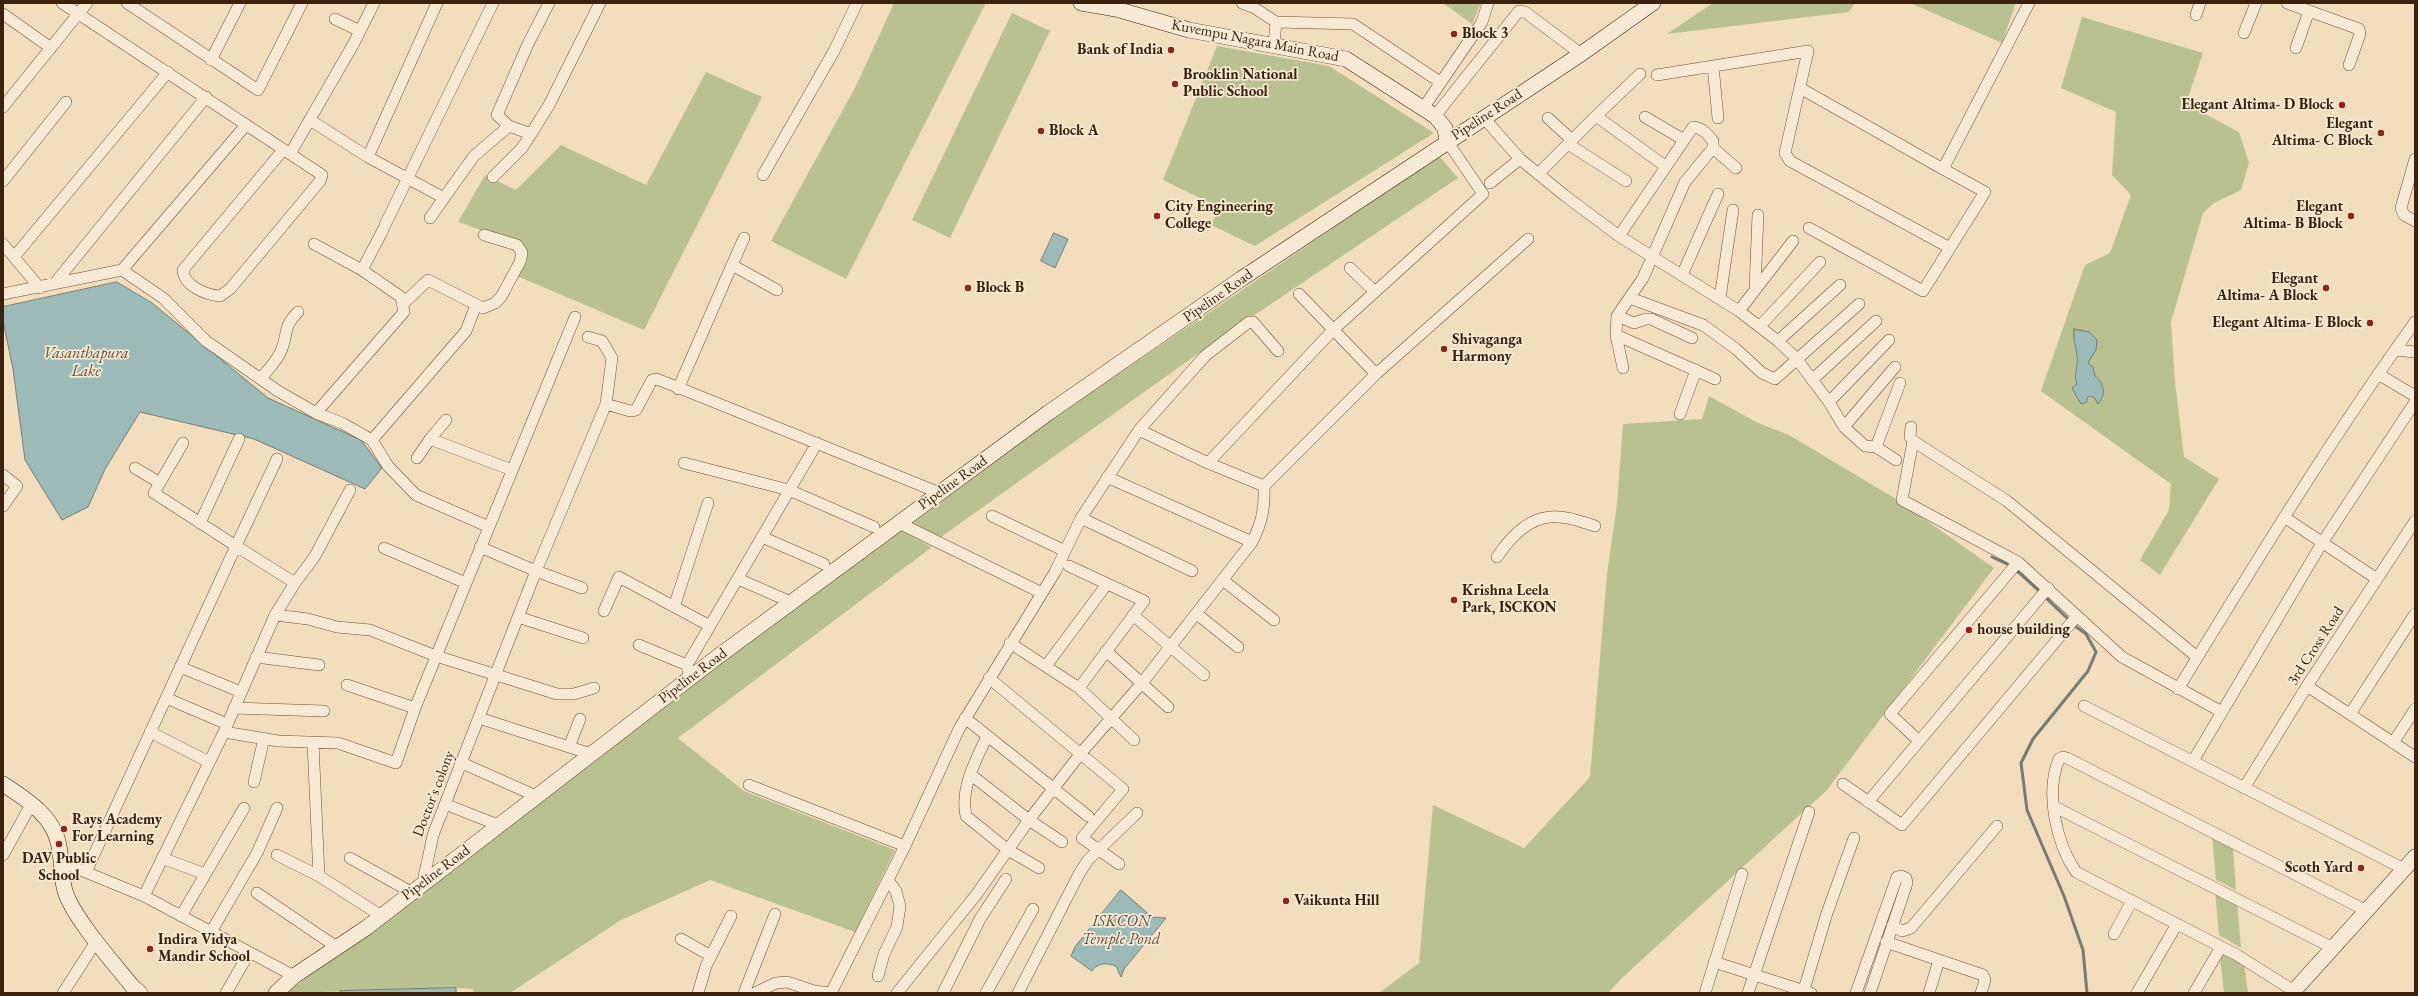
<!DOCTYPE html>
<html>
<head>
<meta charset="utf-8">
<style>
  body { margin:0 }
  #map { position:relative; width:2418px; height:996px; overflow:hidden; background:#f2debd; font-family:"EB Garamond",serif }
  canvas { display:block }
  .frame { position:absolute; inset:0; border:4px solid #3c210d; pointer-events:none }
</style>
</head>
<body>
<div id="map">
<canvas width="2418" height="996"></canvas>
<div class="frame"></div>
</div>
<script>
const context = document.querySelector('canvas').getContext('2d');
context.lineJoin = 'round';
function fillPath(path, color) {
  context.fillStyle = color;
  context.fill(path, 'evenodd');
}
function stroke(path, color, width, dash) {
  context.strokeStyle = color;
  context.lineWidth = width;
  context.lineCap = dash ? 'butt' : 'round';
  context.setLineDash(dash || []);
  context.stroke(path);
}
function label(font, color, halo, rows, align = 'center') {
  context.font = font + ' "EB Garamond",serif';
  context.lineWidth = 3.5;
  context.setLineDash([]);
  context.textBaseline = 'middle';
  context.strokeStyle = halo;
  context.fillStyle = color;
  for (const [text, x, y, turn = 0] of rows) {
    context.save();
    context.translate(x, y);
    context.rotate((+turn || 0) * Math.PI / 180);
    context.textAlign = isNaN(turn) ? turn : align;
    if (halo) context.strokeText(text, 0, 0);
    context.fillText(text, 0, 0);
    context.restore();
  }
}
fillPath(new Path2D(`
  M894,3h92l-140,276 -75,-38 86,-157z
  M1443,3h38l-9,21z
  M1713,3h142l-6,9 -182,22z
  M1910,3h106l-14,40z
  M1012,13l38,18 -100,207 -38,-18z
  M2082,17l121,36 -17,51 53,28 10,31 -8,27 -27,13 -11,10 -32,109 4,60 9,75 35,22 -59,96 -20,-15 29,-50 2,-26 -130,-93 44,-126 25,-12 21,-58 -19,-20 4,-63 -55,-24z
  M1217,46l112,20 105,67 -179,113 -44,-21 9,-17 -57,-28z
  M706,72l56,25 -118,233 -134,-57 14,-28 -66,-23 27,-47 31,15 45,-45 85,40z
  M1439,156l19,22 -245,165 -272,194 -28,-14 154,-114z
  M1709,396l49,27 31,12 107,64 98,69 -167,222 -204,187 -15,16h-229l40,-30 14,-158 91,43 66,-71 17,-203 10,-70 6,-80 79,-5z
  M902,531l30,16 -254,191 66,53 151,59 -40,82 -145,-52 -89,40 -111,73h-37v-4l-17,-1 -170,5 353,-272z
  M2212,836l21,11 3,43 -20,-10z
  M2215,891l22,10 4,47 -22,-13z
  M2219,949l25,14 4,30h-24z`), '#bac191');
const water = new Path2D(`
  M1054,233l14,6 -13,29 -14,-7z
  M117,282l35,21 116,95 93,42 21,28 -17,21 -111,-50 -114,-27 -35,57 -17,38 -26,13 -37,-60 -12,-91 -10,-48v-14z
  M2074,329l15,3 8,8 -1,10 -8,13 5,4 2,9c10,8 11,18 3,28l-4,-7 -5,-1 -2,2v4l-6,2 -9,-16 5,-4c-3,-8 -1,-11 0,-19 2,-12 -5,-23 -3,-36z
  M1121,890l31,27 14,1 -42,51 -3,8 -5,-11c-8,-3 -18,-4 -24,5l-21,-15 4,-9z
  M456,988v5h-116v-2z`);
fillPath(water, '#9cbbb8');
stroke(water, '#767d74', 1);
stroke(new Path2D(`
  M1992,557l15,7
  M2017,571l21,19
  M2046,598l21,20
  M2075,626l11,8 10,18 -8,19 -55,68 -12,24 6,47 37,86 19,54 4,43`), '#767d74', 3);
const street = new Path2D(`
  M62,3l260,172 -2,6 -90,108 -10,7c-14,-1 -36,-10 -37,-26l100,-120
  M127,3l131,87 44,-87
  M549,3l-21,41 -31,71 12,11 22,8 18,-29 51,-102
  M1242,3l11,4 23,15 77,2 87,58
  M2287,3l72,26 1,5 -11,31
  M3,14l48,34
  M2196,15l4,-12
  M335,19l25,12
  M2244,33l12,-30
  M1274,45l2,-23
  M2296,48l13,-37
  M211,60l29,-57
  M1713,66l5,52
  M1657,75l151,-24 -23,102 5,8 160,87
  M1800,88l143,81
  M3,107l84,-104
  M1424,107l58,-85 6,-19
  M1435,116l84,-105 6,1 56,42
  M1596,116l44,-42
  M1645,117l39,23
  M1484,118l36,41 44,36 55,41 120,75 39,30 18,17 33,44 15,25 21,19 11,1 24,-64
  M1548,118l24,22
  M310,120l58,37 76,41 -14,20
  M1568,144l58,37
  M1713,148l23,20
  M290,154l64,-111 20,-40
  M368,157l69,-154
  M2415,159l-14,49 3,7 11,6
  M1538,174l58,-58 69,50
  M763,175l71,-124 23,-48
  M493,177l29,-29 9,-14
  M3,181l63,-79
  M1490,183l30,-24
  M444,198l30,-42 35,-30
  M385,225l108,-222
  M1809,228l114,63 62,-99 -42,-23 86,-166
  M1619,236l74,-109c10,1 14,7 20,14v7l-28,34 -42,96 -26,38 -1,19 7,33
  M744,238l-12,27 45,25
  M3,244l37,44
  M314,244l48,26 39,27 3,15 -88,101
  M14,257l154,-185
  M1350,268l25,24
  M122,270l41,28 43,43 72,50 38,22 26,10 30,17 94,-109 10,-26
  M362,270l21,-40
  M1682,275l36,-81
  M55,283l151,-186
  M1755,288l3,-73
  M3,294l119,-24 124,-145
  M1299,294l77,80
  M1630,298l73,27 33,24 26,24 13,6 84,-75
  M1720,298l13,-88
  M403,304l25,-24 55,28 12,-5 6,-6 19,-35 2,-9 -5,-8 -33,-10
  M1739,311l54,-70
  M1617,316l17,7 12,-4h5l41,19
  M1760,326l60,-64
  M1616,335l99,44
  M1778,341l62,-56
  M2395,350l20,2
  M2378,374l37,22
  M261,379c6,-9 16,-18 20,-28 7,-16 2,-25 17,-39
  M1812,380l64,-59
  M678,389l54,-124
  M1829,402l60,-62
  M606,404l24,7 6,-1 16,-30 5,-1 283,114
  M1680,414l16,-44
  M1844,427l51,-60
  M1911,427l-1,10 3,4 94,60 190,156
  M1139,430l69,33 56,23
  M430,439l16,-19
  M372,440l16,26 28,29 73,32
  M1913,441l-11,59 116,62 104,95 100,55
  M183,443l-29,50 82,53 41,-87
  M1876,447l20,13
  M417,458l13,-19 82,31
  M684,463l105,27 85,37
  M1208,463l125,-133 150,-136 -36,-53
  M135,468l25,15
  M3,475l14,11 -14,20
  M1107,477l145,65
  M992,516l73,35
  M2284,517l93,62
  M1081,518l111,53
  M200,523l39,-84
  M899,523l143,70
  M762,537l62,27
  M480,547l56,24 46,17
  M384,548l82,35
  M1497,557c12,-18 30,-38 53,-40 15,-2 32,5 45,9
  M1069,566l75,35 -65,87
  M738,579l53,23
  M1224,581l50,39
  M295,583l20,-27 35,-66
  M674,607l34,-104
  M604,611l15,-34 91,49
  M1197,614l41,33
  M275,615l33,4 29,8 33,3 66,26 121,38h17l20,-6
  M1133,615l71,60
  M518,617l65,21
  M1010,643l69,45 55,52
  M639,645l48,20
  M1106,651l62,56
  M256,657l63,8
  M1046,666l61,-82
  M180,667l61,25
  M690,678l-3,-13 130,-222
  M989,678l134,111 -41,49 37,26
  M347,685l68,23
  M2307,686l108,71
  M2178,689c76,-124 152,-249 237,-367
  M166,698l61,26
  M2084,706l320,163
  M234,708l90,3
  M2350,714l65,-100
  M479,718l112,36
  M965,718l123,98
  M150,732l59,30
  M987,736c-11,24 -27,52 -21,80l42,34 31,18
  M1919,741l-29,-27 128,-152
  M313,743l6,133 61,39
  M2393,743l22,-34
  M569,747l11,-28
  M2193,761l129,-218 93,-141
  M462,763l74,33
  M970,774l59,46 33,22
  M254,782l10,-44
  M1843,784l59,41 175,-209
  M749,785l156,61
  M2244,788l63,-102 108,-165
  M1868,802l180,-214
  M445,804l53,21
  M2053,806l280,142
  M3,855l29,-52
  M277,855l42,21
  M162,858l43,16
  M350,858l61,34
  M61,862l83,34 150,80
  M86,872l150,-326 59,37 -20,32 -51,117
  M423,882l10,-47 103,-264 70,-167 6,-46 -10,-17 -14,-4
  M257,893l81,55
  M144,896l80,-164 54,9 60,2 58,20 19,-55 160,-391
  M181,916l63,-108
  M1892,926l10,5 9,-3 86,-102
  M211,932l46,-79 20,-45
  M2114,934l18,-33
  M681,939l30,17
  M1886,942l97,33 2,5 -4,13
  M1714,962l97,31
  M878,976l6,-22 13,-27 3,-21 -4,-15 -8,-11
  M2294,991l-57,-36 -161,-83c-20,-29 -31,-80 -17,-113l4,-2 4,1 300,153
  M63,993l34,-53
  M226,993l23,-40
  M698,993l8,-27 25,-50
  M744,993l31,-79
  M755,993l21,-10 11,-1 27,9 17,2
  M831,993l74,-147 54,-117 96,-157 26,-54 58,-88 66,-74 44,-34h4l25,29
  M897,993l79,-98 53,-75 52,-67 61,-70 110,-141c10,-19 13,-35 12,-56l112,-112 152,-135
  M943,993l37,-74 26,-40
  M986,993l47,-84
  M1018,993l61,-119 9,-14 49,-47
  M1705,993l37,-119
  M1748,993l61,-181
  M1803,993l24,-80 27,-75
  M1856,993l41,-116 4,-1 5,2 1,5 -37,110
  M1929,993l10,-33
  M2137,993l40,-69
  M2194,993l27,-46`);
const secondary = new Path2D(`
  M1081,3l35,6 73,21 157,29 89,57 10,12 2,13
  M3,784c23,15 51,32 56,62 3,14 2,31 6,45 9,28 48,71 67,95l8,7
  M276,993l18,-17 72,-48 350,-270 332,-245 193,-134 340,-225 72,-51
  M2292,993l123,-136`);
stroke(street, '#6a5039', 12);
stroke(secondary, '#3c210d', 16);
stroke(street, '#f7ead4', 11);
stroke(secondary, '#f7ead4', 15);
for (const [x, y, r, color] of [
  [1454,34,4,"#8f2418"],
  [1171,50,4,"#8f2418"],
  [1175,84,4,"#8f2418"],
  [2342,105,4,"#8f2418"],
  [1041,131,4,"#8f2418"],
  [2381,133,4,"#8f2418"],
  [1157,216,4,"#8f2418"],
  [2351,216,4,"#8f2418"],
  [968,288,4,"#8f2418"],
  [2326,288,4,"#8f2418"],
  [2370,323,4,"#8f2418"],
  [1444,349,4,"#8f2418"],
  [1454,600,4,"#8f2418"],
  [1969,630,4,"#8f2418"],
  [64,829,4,"#8f2418"],
  [59,844,4,"#8f2418"],
  [2361,868,4,"#8f2418"],
  [1286,901,4,"#8f2418"],
  [150,949,4,"#8f2418"]
]) {
  const dot = new Path2D();
  dot.arc(x, y, r, 0, 2 * Math.PI);
  context.fillStyle = color;
  context.fill(dot);
  stroke(dot, '#f7ead4', 1.5);
}
label('bold 15px', '#3c210d', '#f7ead4', [
  ["Block 3",1462,34],
  ["Bank of India",1163,50,"right"],
  ["Brooklin National",1183,75],
  ["Public School",1183,92],
  ["Elegant Altima- D Block",2334,105,"right"],
  ["Elegant",2373,124,"right"],
  ["Altima- C Block",2373,141,"right"],
  ["Block A",1049,131],
  ["City Engineering",1165,207],
  ["College",1165,224],
  ["Elegant",2343,207,"right"],
  ["Altima- B Block",2343,224,"right"],
  ["Elegant",2318,279,"right"],
  ["Altima- A Block",2318,296,"right"],
  ["Block B",976,288],
  ["Elegant Altima- E Block",2362,323,"right"],
  ["Shivaganga",1452,340],
  ["Harmony",1452,357],
  ["Krishna Leela",1462,591],
  ["Park, ISCKON",1462,608],
  ["house building",1977,630],
  ["Rays Academy",72,820],
  ["For Learning",72,837],
  ["DAV Public",59,859,"center"],
  ["School",59,876,"center"],
  ["Scoth Yard",2353,868,"right"],
  ["Vaikunta Hill",1294,901],
  ["Indira Vidya",158,940],
  ["Mandir School",158,957]
], 'left');
label('15px', '#3c210d', '#f7ead4', [
  ["Kuvempu Nagara Main Road",1255,41,11],
  ["Pipeline Road",1487,115,-33],
  ["Pipeline Road",1218,296,-35],
  ["Pipeline Road",953,483,-36],
  ["3rd Cross Road",2316,646,-57],
  ["Pipeline Road",693,676,-37],
  ["Doctor's colony",434,794,-69],
  ["Pipeline Road",436,873,-37]
]);
label('italic 16px', '#594f40', '#f7ead4', [
  ["Vasanthapura",86,354],
  ["Lake",86,372],
  ["ISKCON",1121,922],
  ["Temple Pond",1121,940]
]);
</script>
</body>
</html>
